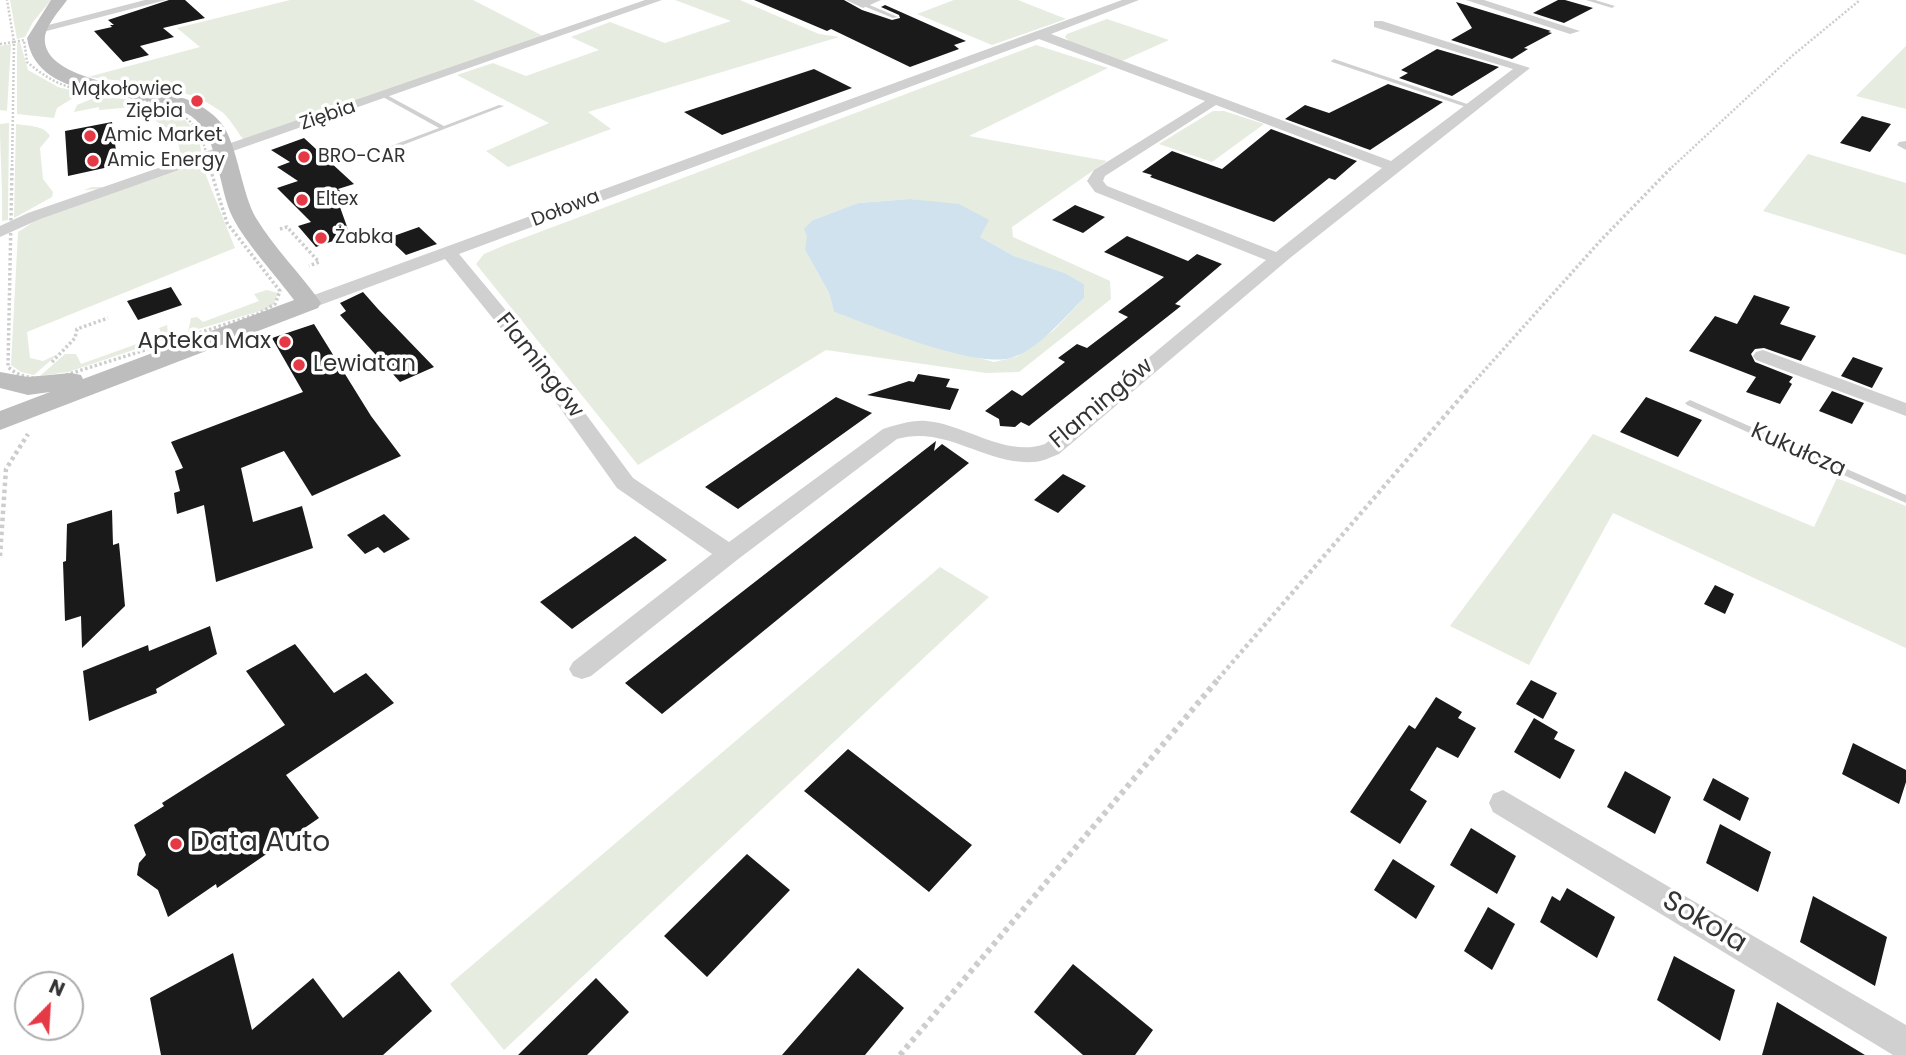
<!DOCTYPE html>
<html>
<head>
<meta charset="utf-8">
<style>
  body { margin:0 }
  #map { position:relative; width:1906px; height:1055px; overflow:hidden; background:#fff; font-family:Poppins,sans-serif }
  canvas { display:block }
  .north { position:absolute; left:14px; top:971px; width:70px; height:70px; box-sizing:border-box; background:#fff; border:2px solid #adadad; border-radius:50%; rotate:24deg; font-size:19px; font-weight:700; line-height:28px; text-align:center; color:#333 }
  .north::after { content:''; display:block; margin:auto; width:24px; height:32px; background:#e63946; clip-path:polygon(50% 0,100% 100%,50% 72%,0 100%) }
</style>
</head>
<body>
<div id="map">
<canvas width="1906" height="1055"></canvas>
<div class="north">N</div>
</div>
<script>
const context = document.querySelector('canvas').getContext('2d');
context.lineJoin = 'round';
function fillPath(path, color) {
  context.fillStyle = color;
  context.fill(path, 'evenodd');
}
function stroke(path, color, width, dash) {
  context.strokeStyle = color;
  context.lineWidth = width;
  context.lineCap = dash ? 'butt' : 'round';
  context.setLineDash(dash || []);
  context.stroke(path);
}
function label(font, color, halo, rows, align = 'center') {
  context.font = font + ' Poppins,sans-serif';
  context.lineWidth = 7;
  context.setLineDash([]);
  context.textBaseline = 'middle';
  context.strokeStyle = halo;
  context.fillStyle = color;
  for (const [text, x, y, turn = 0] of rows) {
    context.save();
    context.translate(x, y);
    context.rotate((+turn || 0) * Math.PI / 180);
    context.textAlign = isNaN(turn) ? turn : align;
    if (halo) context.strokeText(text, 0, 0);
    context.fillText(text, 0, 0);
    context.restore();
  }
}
fillPath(new Path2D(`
  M10,0h41l-18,22 -8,15 -8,2z
  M290,0h183l70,36 -300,103c-7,-9 -14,-23 -24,-29 -36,-26 -88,-27 -131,-33l112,-30 -23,-19z
  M675,0h65l79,34 20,3 -251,75 23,17 -103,38 -22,-16 63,-28 -92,-48 36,-12 33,13 73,-26 -28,-13 39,-15 55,21 66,-22z
  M954,0h64l48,19 -74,26 -75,-31z
  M1107,19l62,21 -47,21 -52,-19 -5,-5 2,-3z
  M20,42l8,28 30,17 23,6 -24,15 -3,10 -37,-4v-71z
  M11,44l-4,67 -7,-1v-64z
  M1036,45l72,23 -139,68 138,25 -95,66 1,10 97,44 1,18 -92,73 -33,1 -160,-23 -188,115 -162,-201 8,-10 21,-9zM910,199l24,3 46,35 34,19 51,17 19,11v14l-30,32 -38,27 -22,5 -82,-22 -78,-28 -5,-19 -24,-43 8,-30 45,-17z
  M1906,46v63l-50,-13z
  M99,96c31,4 83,6 98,40 3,6 4,14 5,21l-88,31 -30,2 8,-3h14l76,-27 -6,-26 -42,-27 -35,3v-3l-25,5 3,-7z
  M1213,111h11l40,13 -52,38 -53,-18z
  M9,123l-1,97 -6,1c1,-33 -2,-64 -2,-97z
  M16,124c12,2 28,1 34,12l-10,12 3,31 10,13 -1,5 -38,21z
  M1808,154l98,29v72l-143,-44z
  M201,163l34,85 -208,84 3,26 13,3 15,-7 -24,21 -13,-3 -10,-7 7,-133 23,-15z
  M267,290l11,3 -5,12 -6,4 -79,23 3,-14 6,-1 6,5 56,-21 -5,-7z
  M167,325l2,13 -101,34 -28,4 25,-22h11l5,10 81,-29 -3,-7z
  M1593,434l221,93 23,-49 69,28v142l-293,-135 -84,152 -79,-39z
  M940,567l49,30 -485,453 -54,-66z`), '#e6ecdf');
fillPath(new Path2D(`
  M910,199l49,5 30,16 -9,17 34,19 51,17 19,11v14c-19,19 -45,50 -70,59 -35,14 -143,-32 -180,-45l-5,-19 -24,-43 2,-14 -3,-7 9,-9 45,-17z`), '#cfe2ee');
fillPath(new Path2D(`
  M169,0h16l20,18 -42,10 11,9 -34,9 9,9 -26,7 -29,-31 18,-4 -2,-2h4l-6,-5z
  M754,0h90l18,10 30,10 8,-2 -1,-3 -18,-8 4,-2 81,36 -12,4 5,4 -49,18 -79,-38 -4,2z
  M1558,0h7l28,8 -29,15 -31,-10z
  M1456,2l95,29 -3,1 4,1 -28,15 4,1 -16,10 -61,-19 21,-12z
  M1437,49l62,18 -47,29 -53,-18 9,-5 -7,-3z
  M814,69l38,19 -130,47 -38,-23z
  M1388,84l55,18 -73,48 -85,-31 20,-14 24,8z
  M1862,116l29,8 -21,28 -30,-9z
  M112,122l6,43 -50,11 -3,-45z
  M1271,129l86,32 -22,19 -6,-2 -55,44 -124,-45 2,-2 -10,-3 30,-21 50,18z
  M304,138l50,46 -16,5 4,4 -6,3 14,39 -34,12 -18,-21 13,-4 -34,-34 21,-7 -21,-14 13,-5 -19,-12z
  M1075,205l30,12 -22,16 -31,-13z
  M419,227l18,17 -31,11 -18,-17z
  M1127,236l61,25 9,-7 25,10 -47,40 6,2 -152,120 -8,-4 -6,5 -15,-1 -1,-7 -14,-8 27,-21 10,6 43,-34 -7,-4 19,-14 10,4 41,-31 -10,-5 46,-35 -60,-25z
  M171,287l11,18 -44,15 -11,-19z
  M363,292l15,17 56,58 -34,15 -60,-67 6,-4 -6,-8z
  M1754,295l36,12 -10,17 36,12 -15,25 -37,-13 -9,1 -4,5 4,8 38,15 -4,5 3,2 -12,20 -34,-12 10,-15 -67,-26 26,-35 22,8z
  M314,324l57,92 30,40 -89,40 -28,-45 -43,17 12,54 49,-16 11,42 -97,34 -12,-77 -27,9 -3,-21 6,-2 -5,-20 8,-3 -12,-26 132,-50 -31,-54z
  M1853,357l30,11 -11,20 -31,-12z
  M918,374l32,5 -4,8 13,2 -9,21 -83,-15 42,-14 5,1z
  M1832,391l32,12 -12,21 -33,-13z
  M836,397l36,16 -134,96 -33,-22z
  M1646,397l56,23 -24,37 -58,-25z
  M936,441l-2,10 8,-7 27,19 -307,251 -37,-31z
  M1063,474l23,12 -28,27 -24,-13z
  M112,510l1,35 6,-2 6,63 -43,42 -1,-32 -16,5 -2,-59 3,-1 1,-37z
  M384,514l26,25 -26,14 -6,-6 -13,7 -18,-19z
  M635,536l32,24 -95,69 -32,-27z
  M1715,585l19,9 -9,20 -21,-10z
  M210,626l7,28 -61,35 1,4 -68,28 -6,-50 65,-26 1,6z
  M295,644l39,49 32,-20 28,30 -108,72 33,43 -102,70 -1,-4 -48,33 -10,-27 -21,-15 2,-12 7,-8 -12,-30 30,-19 -2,-3 123,-78 -39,-54z
  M1531,680l26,13 -14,26 -27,-15z
  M1436,697l26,15 -4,6 18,10 -18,30 -21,-11 -27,43 17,11 -27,43 -50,-32 59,-87 6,4z
  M1534,718l24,14 -4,7 21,11 -15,29 -46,-27z
  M1853,743l53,27v12l-7,22 -57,-30z
  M848,749l124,96 -43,47 -125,-101z
  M1625,771l46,26 -16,37 -48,-27z
  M1713,778l36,20 -9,23 -37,-21z
  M1720,824l51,28 -13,40 -52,-29z
  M1471,828l45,28 -19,38 -47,-29z
  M747,854l43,36 -83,87 -43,-41z
  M1393,859l42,27 -19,33 -42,-29z
  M1567,888l48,29 -18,41 -57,-36 12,-26 8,5z
  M1813,896l74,41 -12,49 -75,-44z
  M1488,907l27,17 -23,46 -28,-19z
  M233,953l19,77 61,-52 30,40 56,-47 33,40 -49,44h-222l-11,-57z
  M1674,956l61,34 -15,51 -63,-41z
  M1073,964l80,66 -18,25h-52l-49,-43z
  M858,968l46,40 -39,47h-83z
  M596,978l33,34 -42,43h-69z
  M1777,1002l88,53h-103z`), '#1a1a1a');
stroke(new Path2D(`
  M0,44l14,-2 -7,-42
  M12,170l2,-128 10,-2 3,22c13,11 26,20 42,25 38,11 107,6 130,46 6,11 8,26 12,37
  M1669,170l123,-114 68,-56`), '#cdcdcd', 2.5, [2, 2]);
stroke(new Path2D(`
  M12,168l-4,199c17,15 37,12 58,8l192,-61 17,-10 5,-13 -53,-68 -17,-55
  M280,229l7,-2 32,35 -10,4
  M52,362l23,-24 2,-9 31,-11
  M1466,391l136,-152 69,-71`), '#cdcdcd', 3.5, [2.5, 2.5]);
stroke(new Path2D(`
  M0,556l6,-87 22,-35
  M1218,679l250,-290`), '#cdcdcd', 4.5, [3.5, 3.5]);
stroke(new Path2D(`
  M900,1055l320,-378`), '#cdcdcd', 6, [4.5, 4.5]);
fillPath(new Path2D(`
  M1586,0h9l20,6 -3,2z
  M861,3h4l33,14 -5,1 -32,-13z
  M1334,59l139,47 1,1 -5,1 -137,-46 -1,-1z
  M385,94l59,32 55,-21 5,1 -122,47 -3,-2 1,-1 59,-22 -56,-31 -1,-1z
  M1690,400l216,95v8l-219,-98 -2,-2z`), '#d0d0d0');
fillPath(new Path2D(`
  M145,0h21l-127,33 -6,-4z
  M645,0h17l-622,219 -40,18v-11l28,-13z
  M846,0h35l-18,8z
  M1122,0h17l-88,34 340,127 122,-92 -139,-42v-6h8l148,47 -240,190 -231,196c-8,3 -17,8 -26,8 -48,3 -87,-37 -136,-23l-160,121 -146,116 -9,3 -9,-3 -4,-7 4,-7 139,-108 -95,-66 -97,-136 -75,-93 -130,48h-12l-3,-4 3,-4zM1039,39l166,62 -111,69 -7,11 8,11 171,68 -221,184c-39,14 -80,-20 -119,-23 -15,-1 -29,4 -43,8l-154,113 -96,-64 -99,-134 -75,-90zM1216,105l166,63 -106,84 -169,-66 -4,-5 2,-5z
  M1466,0h18l96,31 -10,3z
  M1906,141v9l-9,-5 2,-3z
  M1763,350l143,53v13l-150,-56 -3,-4 3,-4z
  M1503,790l403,235v30h-13l-400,-243 -4,-9 4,-9z`), '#d0d0d0');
fillPath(new Path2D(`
  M51,0h16c-7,10 -20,24 -22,36 -6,47 110,53 141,63 13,5 26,13 35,24 16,19 21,72 35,95 18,30 45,56 65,85l-3,5 -318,122v-19l50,-19 -22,3 -28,-7v-16l28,5 43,-4 10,2 2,4 211,-79c-17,-23 -49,-58 -61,-82 -15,-29 -14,-83 -42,-102 -47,-30 -153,-8 -164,-78z`), '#bdbdbd');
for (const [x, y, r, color] of [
  [197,101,7,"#e63946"],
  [90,136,7,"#e63946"],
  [304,157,7,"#e63946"],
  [93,161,7,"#e63946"],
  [302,200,7,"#e63946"],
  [321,238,7,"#e63946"],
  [285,342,7,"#e63946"],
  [299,365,7,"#e63946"],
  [176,844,7,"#e63946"]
]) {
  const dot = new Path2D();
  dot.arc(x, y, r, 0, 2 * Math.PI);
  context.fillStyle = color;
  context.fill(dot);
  stroke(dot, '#fff', 2.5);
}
label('19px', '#333', '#fff', [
  ["Mąkołowiec",183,90,"right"],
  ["Ziębia",183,112,"right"],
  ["Amic Market",104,136],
  ["BRO-CAR",318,157],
  ["Amic Energy",107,161],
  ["Eltex",316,200],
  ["Żabka",335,238]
], 'left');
label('19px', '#333', '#fff', [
  ["Ziębia",328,116,-19],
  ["Dołowa",566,209,-21]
]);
label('23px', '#333', '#fff', [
  ["Apteka Max",271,342],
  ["Lewiatan",313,365,"left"]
], 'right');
label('23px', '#333', '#fff', [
  ["Flamingów",539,366,52],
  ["Flamingów",1102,404,-40],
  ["Kukułcza",1798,451,24]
]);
label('28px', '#333', '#fff', [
  ["Data Auto",190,844]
], 'left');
label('28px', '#333', '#fff', [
  ["Sokola",1704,923,31]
]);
</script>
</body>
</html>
